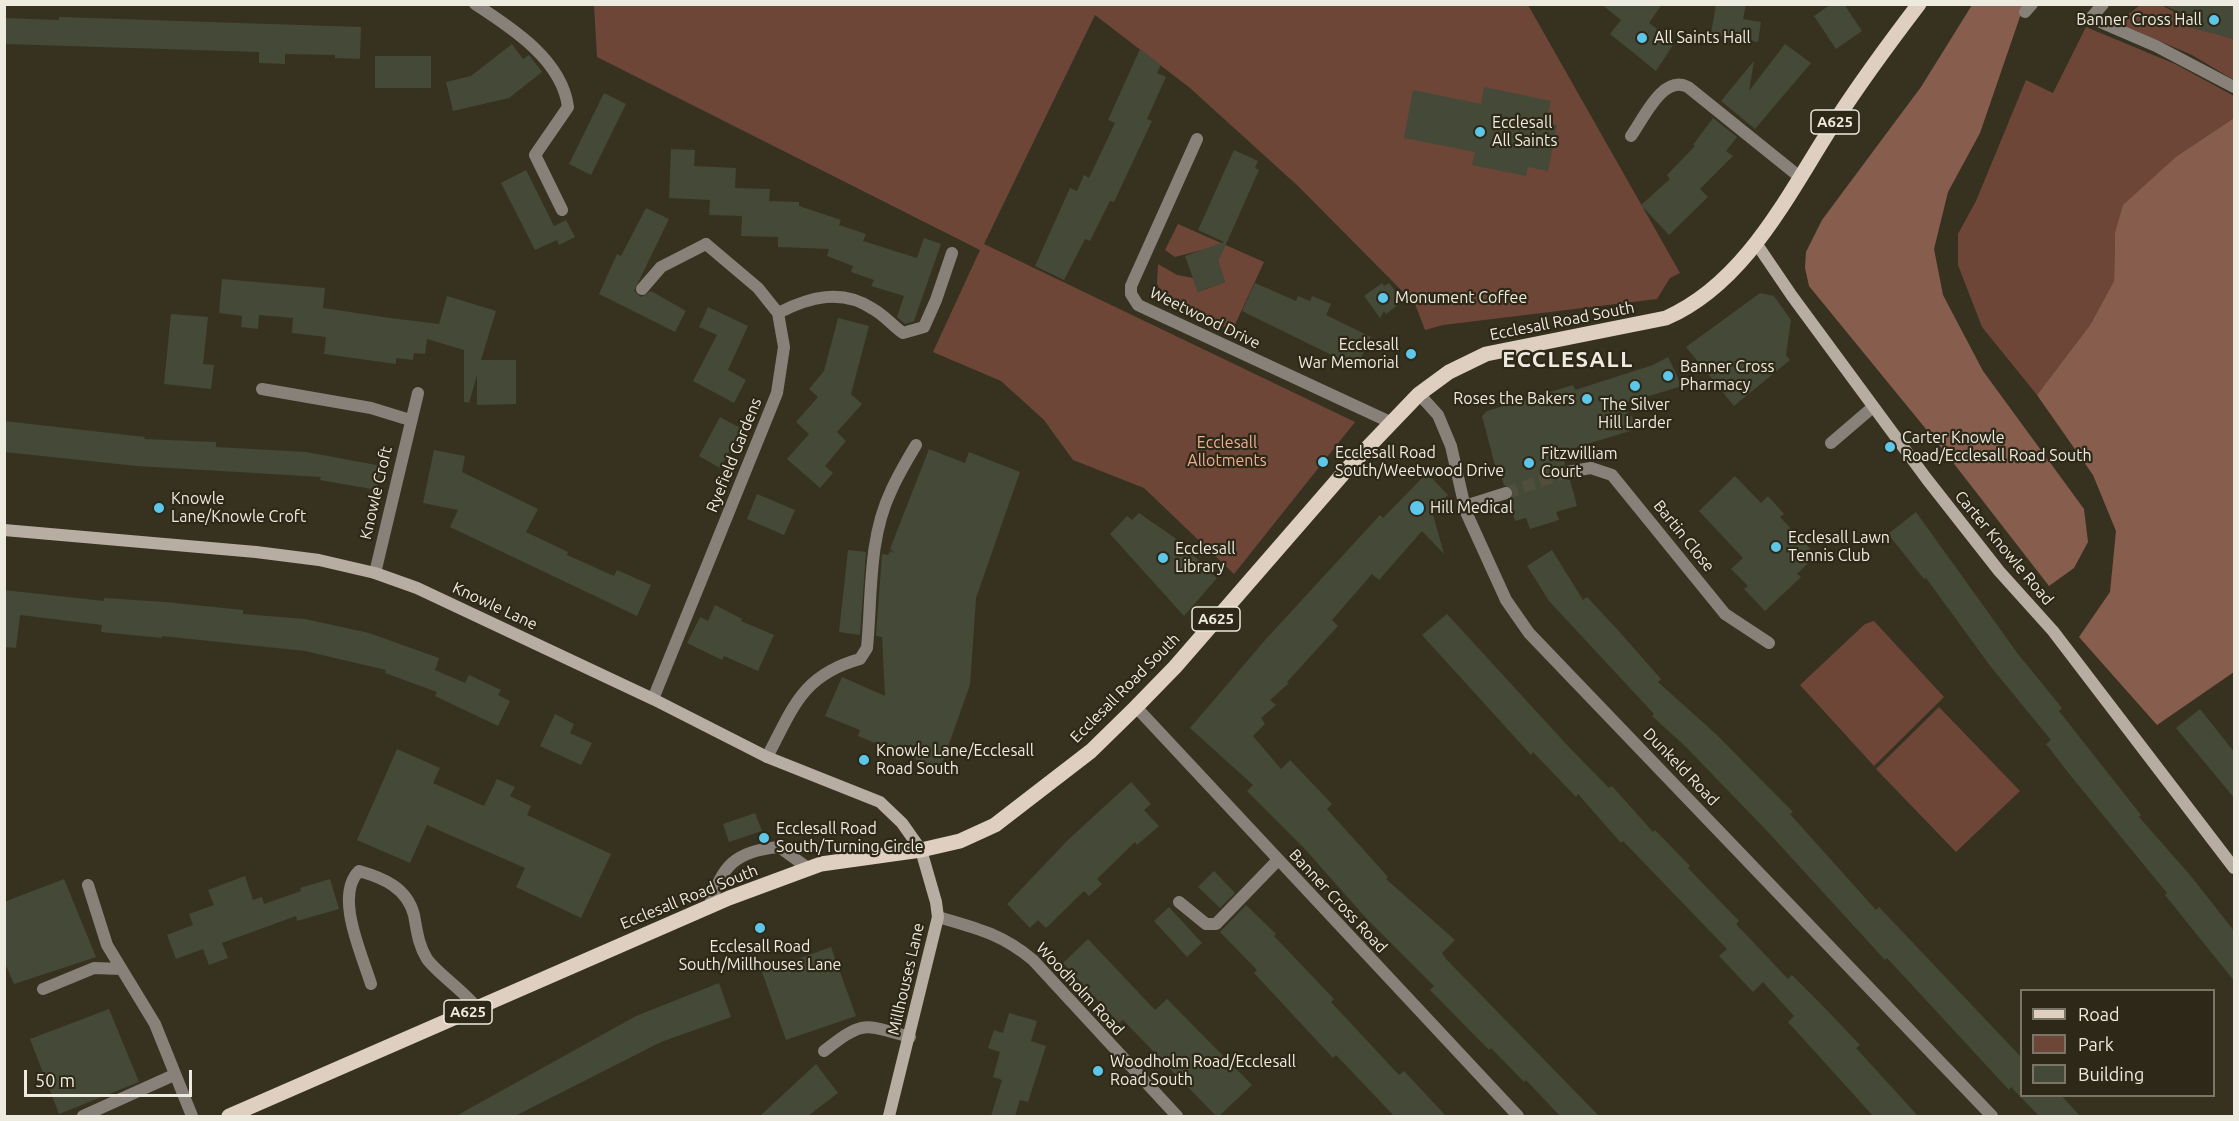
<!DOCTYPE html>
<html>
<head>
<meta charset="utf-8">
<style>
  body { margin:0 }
  #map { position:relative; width:2239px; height:1121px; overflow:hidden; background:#373220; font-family:Ubuntu,sans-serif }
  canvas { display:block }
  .frame { position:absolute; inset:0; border:6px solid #edeadf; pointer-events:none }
  .legend { position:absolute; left:2020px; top:989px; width:195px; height:108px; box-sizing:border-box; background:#2d2817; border:2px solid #7a7667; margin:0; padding:8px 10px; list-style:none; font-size:18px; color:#edeadf }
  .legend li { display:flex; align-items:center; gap:12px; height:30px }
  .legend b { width:30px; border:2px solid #7a7667 }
  .scale { position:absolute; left:24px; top:1070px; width:168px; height:27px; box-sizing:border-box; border:3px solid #edeadf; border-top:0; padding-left:8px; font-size:18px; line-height:21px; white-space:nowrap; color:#edeadf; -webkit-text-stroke:4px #2d2817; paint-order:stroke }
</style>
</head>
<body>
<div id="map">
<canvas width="2239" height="1121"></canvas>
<div class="frame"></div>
<ul class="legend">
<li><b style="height:8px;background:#decfc1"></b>Road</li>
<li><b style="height:16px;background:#6d4638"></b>Park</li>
<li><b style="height:16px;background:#454937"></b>Building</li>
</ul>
<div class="scale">50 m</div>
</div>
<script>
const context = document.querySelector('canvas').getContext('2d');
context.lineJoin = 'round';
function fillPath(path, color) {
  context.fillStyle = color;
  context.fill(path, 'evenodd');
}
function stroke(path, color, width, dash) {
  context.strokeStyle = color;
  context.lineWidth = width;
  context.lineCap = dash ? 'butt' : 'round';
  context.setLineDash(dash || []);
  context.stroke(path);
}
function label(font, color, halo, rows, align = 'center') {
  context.font = font + ' Ubuntu,sans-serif';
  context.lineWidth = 4.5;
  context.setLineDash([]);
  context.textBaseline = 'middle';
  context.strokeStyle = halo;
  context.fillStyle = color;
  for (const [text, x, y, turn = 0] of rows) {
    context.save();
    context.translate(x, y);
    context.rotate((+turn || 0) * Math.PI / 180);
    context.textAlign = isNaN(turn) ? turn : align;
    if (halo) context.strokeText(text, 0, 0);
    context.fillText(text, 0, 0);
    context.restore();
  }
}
fillPath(new Path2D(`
  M594,5h934l152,268 -10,5 -13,21 -214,26 -18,5 -10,-26 -117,-118 -108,-98 -95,-73 -111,229 371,178 -121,152 -90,-86 -71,-28 -29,-40 -43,-39 -68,-29 47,-102 -383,-193z
  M2140,5h21l32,17 -1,5 42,12v41l-42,-25 -74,-32z
  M2086,27l89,37 59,32v22l-57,38 -62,77 -1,48 -24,44 -53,70 -55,-68 -24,-62v-31l18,-33 50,-121 27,13z
  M1178,224l86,38 -32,69 -68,-34 -7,-13 1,-20 19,11 16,3 5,14 27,-10 -12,-35 -38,10 -10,-7z
  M1874,621l70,76 -70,69 -74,-81 65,-61z
  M1939,707l81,84 -64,61 -80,-83z`), '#6d4638');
fillPath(new Path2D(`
  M1972,5h52l-44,128 -32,59 -14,57 9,46 40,76 101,138 4,33 -14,26 -25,18 -101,-130 -139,-170 -4,-18 1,-16 16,-32 99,-133z
  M2234,118v554l-77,53 -78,-88 31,-45 6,-61 -23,-56 -56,-80 53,-70 24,-44 1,-48 8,-28 54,-49z`), '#875d4e');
fillPath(new Path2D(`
  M1601,4h61l-13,19 26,19 -19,29 -46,-37 11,-14z
  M1716,4h30l-3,15 18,3 -3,20 -47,-8z
  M1831,4h13l18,27 -26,18 -22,-33z
  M2162,4h73v35l-44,-11 3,-8z
  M59,17l302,10 -1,32 -25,-1v-3l-50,-1v10l-26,-1v-11l-255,-8v-26l55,2z
  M512,44l11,15 6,-4 13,17 -33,26 -56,13 -7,-29 25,-6z
  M1785,44l26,19 -56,66 -34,-28 33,-40 -5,30z
  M1140,49l21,16 -4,8 9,4 -19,42 5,2 -38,81 -4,-1 -20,40 -5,-2 -21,41 -29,-14 35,-78 7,3 7,-16 5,3 26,-55 -7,-3z
  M375,56h56v32h-56z
  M1484,87l67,14 -5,22 11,2 -9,46 -20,-4 -2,9 -54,-11 3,-13 -71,-14 9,-48 68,14z
  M604,93l22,11 -35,71 -22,-11z
  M1713,118l24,19 -11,14 7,5 -33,33 8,8 -39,38 -28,-30 29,-26 -3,-4 28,-29 -2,-1z
  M671,149l24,1 -1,16 42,2 -1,20 35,1 -1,12 30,1v4l42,14 -2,5 27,9 -3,7 54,17 7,-20 17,6 -27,77 -9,3 -8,-7 7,-21 -33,-10 3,-6 -23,-8 2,-6 -26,-10 2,-7 -51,-2v-10l-37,-1 1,-20 -33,-1 1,-15 -41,-2z
  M1234,150l24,11 -3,7 4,2 -41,92 7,20 -27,10 -13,-36 39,-14 -26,-12z
  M526,170l28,56 12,-6 9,17 -16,8 -2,-5 -22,10 -34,-67z
  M646,208l23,11 -35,72 7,6 10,-6 35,20 -11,21 -76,-38 18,-40 4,2z
  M222,279l103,9 -2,20 67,10 49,6 8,-28 49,15 -15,49h35v44l-39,1v-30l-8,28 -5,-1v-52l-37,-11 -2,15 -11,-1 -1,7 -17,-2v6l-72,-10 2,-17 -34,-4 1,-15 -34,-3 -1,14 -17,-2 1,-11 -23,-3z
  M1255,283l41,18 2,-5 12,5 2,-5 19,8 -5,11 45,22 -15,30 -114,-56z
  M1382,283l2,3 5,-3 14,18 -17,13 -2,-3 -4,7 -16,-22z
  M1760,293l14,3 17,24 -5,35 4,5 -56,46 -48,-59z
  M708,307l40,19 -20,44 18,10 -12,23 -41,-22 24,-46 -18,-8z
  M171,314l37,3 -5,47 11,1 -3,24 -47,-5z
  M838,318l31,8 -18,68 11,10 -25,28 9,9 -21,25 8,7 -13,15 -33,-29 22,-25 -13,-12 22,-25 -9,-8 15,-18z
  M1668,357l14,29 -63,19 24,22 -82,25 4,12 -5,5 -1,5 5,5 6,1 7,26 -21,6 3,8 -29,9 -4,-11 -11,3 -6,-20 5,-6v-5l-10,-5 -4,-13 -3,1 -15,-57 5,-5 86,-26 2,5 78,-25z
  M720,417l22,12 -22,39 -21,-12z
  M4,421l141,16 -1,2 72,3v5l90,5 76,14 -5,24 -57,-10 1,-3 -184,-11 -133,-14z
  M929,449l36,14 4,-11 51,20 -44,126 -6,87 -30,84 -82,-33 2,-6 -35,-14 17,-39 43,19 -3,-59 -6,-1 6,-82 6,1 2,-4 5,2 -5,-4z
  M434,450l31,6 -3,16 76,37 -12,23 42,20 -1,3 47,21 3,-6 34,15 -14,31 -187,-89 8,-17 -35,-7z
  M1427,473l21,22 -16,16 12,43 -22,-23 -43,49 -7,-6 -40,46 6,6 -51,56 2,1 -19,17 6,5 -15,13 4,6 -12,12 28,33 9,-9 42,44 -5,5 61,68 -2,2 69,61 -13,13 4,6 153,157h-39l-34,-36 -2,2 -33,-34 -2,2 -59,-60 4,-4 -68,-68 -62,-70 -57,-57 6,-6 -63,-57 76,-89 114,-124 3,3z
  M1735,476l26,27 7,-7 16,18 -4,3 36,38 -19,19 4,3 -36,34 -21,-22 4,-3 -17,-17 12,-11 -44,-47z
  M757,494l38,16 -11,25 -37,-16z
  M1916,512l102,142 44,54 -3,3 82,104 -2,2 51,58 45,57v50l-70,-87 2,-2 -97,-118 -24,-31 5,-4 -60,-73 -65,-89 -2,1 -36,-45z
  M1139,513l36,25 42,40 -33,38 -74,-82 17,-18 5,4z
  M848,550l18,2 -6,83 -21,-3z
  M1552,550l31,50 4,-3 30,32 44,50 -3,3 59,53 76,77 -3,2 86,96 3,-3 143,151v37h39l19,21h-41l-28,-29 -2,3 -122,-132 -2,2 -118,-129 -82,-85 -33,-30 2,-2 -105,-113 -22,-35z
  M4,590l100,11v-3l61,4 78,8v4l62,5 64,14 70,25 -4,12 30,13 4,-8 32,15 -3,5 12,6 -12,25 -63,-30 2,-4 -52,-19 1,-3 -81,-19 -143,-15v2l-61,-6 1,-7 -82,-10 -4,33 -12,-1z
  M715,605l27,14 -1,2 33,14 -16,36 -34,-15 -2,4 -35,-17 13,-26 8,4z
  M1447,614l121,132 41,42 3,-2 41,46 2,-2 35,36 -2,2 51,53 -3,3 52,55 4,-4 28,28 40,42 -4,3 62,68h-45l-85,-94 6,-6 -31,-34 -10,10 -34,-36 8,-7 -104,-108 -2,2 -43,-49 -2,3 -43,-45 -2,3 -109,-120z
  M2200,709l35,44v46l-59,-71z
  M555,714l19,10 -4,9 22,10 -11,22 -41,-19z
  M397,749l43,19 -7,15 51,23 13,-27 18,8 -5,9 21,10 -4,9 84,39 -30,64 -65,-31 9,-19 -98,-43 -17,38 -53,-23z
  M1131,782l20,22 -7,6 15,16 -22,19 -2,-3 -38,37 5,5 -13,12 -5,-5 -38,37 -8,-8 -8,8 -23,-24 61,-64z
  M755,813l7,18 -33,11 -6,-18z
  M1214,871l21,22 -15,15 -22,-21z
  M245,876l8,24 9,-3 2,7 37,-13 -1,-3 30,-9 9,30 -42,12 -1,-5 -74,27 6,15 -19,7 -6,-16 -27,10 -9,-24 26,-10 -4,-11 25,-9 -6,-15z
  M64,879l32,78 -82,27 -10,-23v-59z
  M1246,905l30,29 -2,2 60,63 -3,3 68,73 5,-4 42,45h-52l-58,-61 -3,3 -79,-85 3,-3 -37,-38z
  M1169,907l33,36 -15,14 -33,-36z
  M1088,939l67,71 12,-11 85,86 -33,31h-3l-93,-96 -4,3 -56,-60z
  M831,947l25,69 -70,24 -24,-68z
  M719,983l12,34 -70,25 -146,74h-59l180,-100z
  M109,1009l30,73 -80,32 -29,-75z
  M1009,1013l28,8 -6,20 15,5 -18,56 -8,-2 -5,16h-24l11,-36 -9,-3 7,-25 -12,-4 6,-18 9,3z
  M816,1064l22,29 -30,23h-48z`), '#454937');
stroke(new Path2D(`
  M1506,493l61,-21`), '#524e3d', 12, [12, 6]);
stroke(new Path2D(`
  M475,4c37,24 87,56 93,103l-33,48 27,55
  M2103,4l-12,14 65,28 78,41
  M2025,12l7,-8
  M1631,136c13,-18 32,-62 57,-49l113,91
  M642,289l19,-22 45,-23
  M1831,443l42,-36
  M88,885l19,60 48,79 37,92
  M1179,902l27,22h10l61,-63
  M709,908c12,-42 26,-57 70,-61l29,21
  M371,984c-9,-30 -37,-88 -12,-113 25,7 48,17 55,44 3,16 4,29 13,44 11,15 36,31 50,49
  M43,989l51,-21 27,1
  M824,1051c40,-31 38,-27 86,-14
  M83,1116l91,-41`), '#88817a', 12);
stroke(new Path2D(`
  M1197,139l-66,147v8l7,11 252,117
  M778,313c31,-16 64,-25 95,-4 11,6 20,17 30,24l21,-6 12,-27 16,-47
  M262,389l109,19 39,12
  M1419,394l19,21 13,31 15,66 40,88 23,33 463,483
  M1567,472l24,-4 21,7 113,139 44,29
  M1465,506l41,-13
  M375,573l43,-180
  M653,699l124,-306 7,-46 -6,-34 -20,-25 -52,-44
  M1136,707l382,409
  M767,757c26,-49 35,-82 93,-98l7,-11c5,-52 1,-109 24,-157 7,-16 16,-31 25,-46
  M938,917c38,11 64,17 95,43l144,156`), '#88817a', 12);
stroke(new Path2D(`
  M1756,243l36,53 134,182 73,93 54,60 181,237
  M4,530l252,22 63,8 56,13 42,15 236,111 114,58 113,45 22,21 19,27 15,52 2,15 -49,199`), '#b8ada2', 12);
stroke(new Path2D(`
  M229,1116l500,-218 92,-34 100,-14 39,-9 35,-16 96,-74 45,-44 39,-40 173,-199 71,-74 30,-22 37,-18 180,-36c82,-36 124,-128 170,-198 26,-40 54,-78 83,-116`), '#decfc1', 15);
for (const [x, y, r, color] of [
  [2214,20,6,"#5cc7e8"],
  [1642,38,6,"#5cc7e8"],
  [1480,132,6,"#5cc7e8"],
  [1383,298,6,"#5cc7e8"],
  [1411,354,6,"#5cc7e8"],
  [1668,376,6,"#5cc7e8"],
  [1635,386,6,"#5cc7e8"],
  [1587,399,6,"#5cc7e8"],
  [1890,447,6,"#5cc7e8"],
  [1323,462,6,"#5cc7e8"],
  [1529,463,6,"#5cc7e8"],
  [159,508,6,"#5cc7e8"],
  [1417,508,8,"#5cc7e8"],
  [1776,547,6,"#5cc7e8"],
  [1163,558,6,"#5cc7e8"],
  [864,760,6,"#5cc7e8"],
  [764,838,6,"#5cc7e8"],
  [760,928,6,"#5cc7e8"],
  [1098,1071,6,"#5cc7e8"]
]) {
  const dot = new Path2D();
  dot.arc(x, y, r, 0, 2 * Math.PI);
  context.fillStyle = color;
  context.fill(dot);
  stroke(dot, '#2d2817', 2);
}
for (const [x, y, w] of [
  [1835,122,48],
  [1216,619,48],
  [468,1012,48]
]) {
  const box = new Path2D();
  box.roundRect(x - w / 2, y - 12, w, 24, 4.5);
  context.fillStyle = '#2d2817';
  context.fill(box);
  stroke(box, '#edeadf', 1.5);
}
label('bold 15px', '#edeadf', null, [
  ["A625",1835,122],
  ["A625",1216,619],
  ["A625",468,1012]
]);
label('16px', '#edeadf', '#2d2817', [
  ["Banner Cross Hall",2202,20,"right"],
  ["All Saints Hall",1654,38],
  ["Ecclesall",1492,123],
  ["All Saints",1492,141],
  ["Monument Coffee",1395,298],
  ["Ecclesall",1399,345,"right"],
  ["War Memorial",1399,363,"right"],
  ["Banner Cross",1680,367],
  ["Pharmacy",1680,385],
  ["Roses the Bakers",1575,399,"right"],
  ["The Silver",1635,405,"center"],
  ["Hill Larder",1635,423,"center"],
  ["Carter Knowle",1902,438],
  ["Road/Ecclesall Road South",1902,456],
  ["Ecclesall Road",1335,453],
  ["South/Weetwood Drive",1335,471],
  ["Fitzwilliam",1541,454],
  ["Court",1541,472],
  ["Knowle",171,499],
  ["Lane/Knowle Croft",171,517],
  ["Hill Medical",1430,508],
  ["Ecclesall Lawn",1788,538],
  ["Tennis Club",1788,556],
  ["Ecclesall",1175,549],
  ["Library",1175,567],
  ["Knowle Lane/Ecclesall",876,751],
  ["Road South",876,769],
  ["Ecclesall Road",776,829],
  ["South/Turning Circle",776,847],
  ["Ecclesall Road",760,947,"center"],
  ["South/Millhouses Lane",760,965,"center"],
  ["Woodholm Road/Ecclesall",1110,1062],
  ["Road South",1110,1080]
], 'left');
label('16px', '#edeadf', '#2d2817', [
  ["Weetwood Drive",1205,318,26],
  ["Ecclesall Road South",1562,321,-11],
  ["Ryefield Gardens",734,455,-68],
  ["Knowle Croft",376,493,-77],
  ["Bartin Close",1684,536,51],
  ["Carter Knowle Road",2004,548,50],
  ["Knowle Lane",495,606,25],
  ["Ecclesall Road South",1125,688,-45],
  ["Dunkeld Road",1681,767,46],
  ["Ecclesall Road South",689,897,-22],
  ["Banner Cross Road",1338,901,47],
  ["Millhouses Lane",906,979,-77],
  ["Woodholm Road",1080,989,47]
]);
label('16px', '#f1ac93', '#2d2817', [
  ["Ecclesall",1227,443],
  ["Allotments",1227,461]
]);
context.letterSpacing = '1.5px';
label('bold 22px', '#edeadf', '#2d2817', [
  ["ECCLESALL",1568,360]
]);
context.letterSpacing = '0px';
</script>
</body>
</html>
